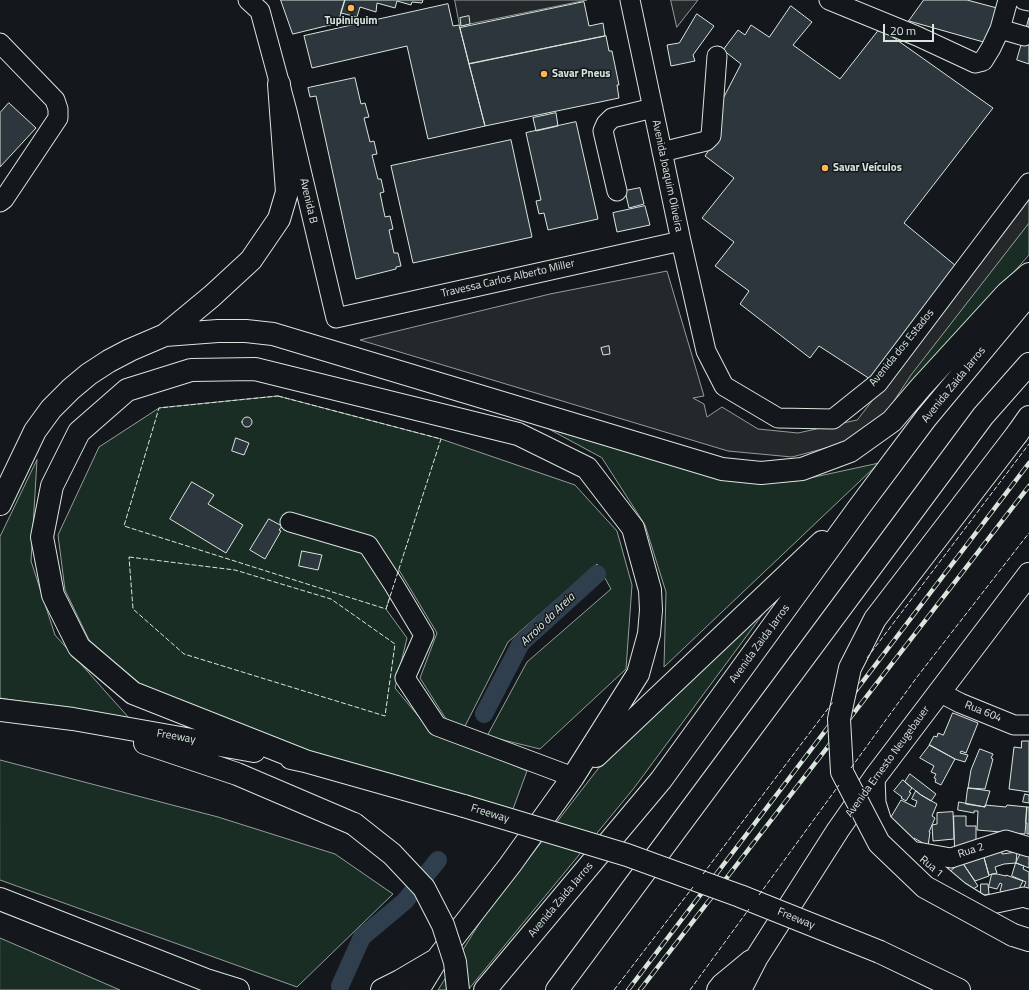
<!DOCTYPE html>
<html>
<head>
<meta charset="utf-8">
<style>
  body { margin:0 }
  #map { position:relative; width:1029px; height:990px; overflow:hidden; background:#14181c; font-family:"Titillium Web",sans-serif }
  canvas { display:block }
  .scale { position:absolute; left:883px; top:24px; width:51px; height:18px; box-sizing:border-box; border:2px solid #d8e6dc; border-top:0; padding-left:5px; font-size:12px; line-height:14px; white-space:nowrap; color:#d8e6dc; -webkit-text-stroke:3px #14181c; paint-order:stroke }
</style>
</head>
<body>
<div id="map">
<canvas width="1029" height="990"></canvas>
<div class="scale">20 m</div>
</div>
<script>
const context = document.querySelector('canvas').getContext('2d');
context.lineJoin = 'round';
function fillPath(path, color) {
  context.fillStyle = color;
  context.fill(path, 'evenodd');
}
function stroke(path, color, width, dash) {
  context.strokeStyle = color;
  context.lineWidth = width;
  context.lineCap = dash ? 'butt' : 'round';
  context.setLineDash(dash || []);
  context.stroke(path);
}
function label(font, color, halo, rows, align = 'center') {
  context.font = font + ' "Titillium Web",sans-serif';
  context.lineWidth = 3;
  context.setLineDash([]);
  context.textBaseline = 'middle';
  context.strokeStyle = halo;
  context.fillStyle = color;
  for (const [text, x, y, turn = 0] of rows) {
    context.save();
    context.translate(x, y);
    context.rotate((+turn || 0) * Math.PI / 180);
    context.textAlign = isNaN(turn) ? turn : align;
    if (halo) context.strokeText(text, 0, 0);
    context.fillText(text, 0, 0);
    context.restore();
  }
}
const green = new Path2D(`
  M1029,223v32l-132,149 -5,-5z
  M278,396l163,43 134,46 42,46 15,54 -6,84 -86,80 -53,-13 40,-74 84,-73 -14,-25 -89,78 -44,86 -18,-9 -26,-41 17,-45 -38,-63 -13,39 21,29 -12,50 35,42 97,41 -14,38 -207,-59 -160,-61 -56,-47 -25,-52 -7,-55 41,-88 60,-39z
  M549,429l175,51 72,1 83,-18 -215,204 2,-75 -21,-67 -43,-67z
  M37,460l-6,101 24,74 75,84 -130,-21v-161z
  M774,599l-140,189 -166,202h-30l44,-71 129,-167z
  M0,760l218,57 117,37 58,40 -96,93 -297,-107z
  M0,938l120,52h-120z`);
fillPath(green, '#1a2d24');
stroke(green, '#939e99', 1);
const parking = new Path2D(`
  M455,0h132l-127,26z
  M671,0h27l-21,27z
  M1029,197v26l-118,152 -33,50 -37,19 -49,13 -64,-6 -368,-111 190,-46 117,-23 37,125 -11,2 11,6 3,13 15,-10 36,22 40,4 59,-13z`);
fillPath(parking, '#24282b');
stroke(parking, '#939e99', 1);
stroke(new Path2D(`
  M484,714l37,-71 76,-69
  M340,986l22,-49 43,-36 33,-41`), '#2f3f4d', 18);
const building = new Path2D(`
  M281,0h64l-7,23 -45,11z
  M345,0h78l-1,3 -10,-1 -1,3 -14,-4 -2,7 -18,-5 -1,9 -16,-5 -3,10 -16,-4z
  M924,0h43l30,8 -10,35 -78,-22z
  M584,2l5,24 14,-3 2,13 -136,28 -9,-36z
  M448,4l5,22 6,-1 26,101 -57,13 -21,-93 -95,22 -8,-32z
  M791,6l21,16 -19,23 47,34 40,-51 113,80 -89,115 52,43 -86,113 -51,-33 -9,12 -70,-54 9,-13 -34,-25 19,-24 -32,-24 32,-40 -29,-22 16,-24 -7,-16 27,-52 -18,-14 15,-20 7,5 6,-10 18,12z
  M697,14l17,12 -21,29 2,6 -24,5 -4,-21 12,-2z
  M469,16l1,8 -9,2 -1,-8z
  M1029,18v46l-12,-4z
  M606,36l3,15h3l7,34h-2l2,13 -134,28 -16,-62z
  M355,78l6,26 4,-1 4,14 -5,1 6,24 4,-1 3,13 -5,1 6,24h3l3,13 -4,1 5,24 5,-1 3,13 -4,1 5,23h4l3,13 -5,1v2l-40,10 -40,-183 -6,1 -2,-9z
  M9,103l27,25 -36,39v-54z
  M556,113l2,13 -22,5 -3,-13z
  M576,122l22,97 -50,11 -4,-17 -5,1 -3,-13 5,-1 -15,-67z
  M511,140l21,97 -119,26 -22,-97z
  M640,188l4,16 -15,4 -4,-17z
  M645,206l5,19 -33,7 -4,-19z
  M609,346l1,8 -7,1 -2,-7z
  M242 422a5 5 0 1 1 10 0a5 5 0 1 1-10 0Z
  M236,438l13,5 -5,12 -12,-4z
  M192,482l22,13 -6,9 35,21 -17,28 -56,-34z
  M269,519l13,7 -3,4 2,1 -16,28 -15,-9z
  M302,551l20,4 -4,15 -19,-4z
  M953,713l25,10 -12,30 -5,-2 -1,2 8,2 -3,7 -10,-3 -26,-14 5,-9 3,1 1,-4 5,2z
  M1022,741h7v51l-20,-3 5,-42 7,1z
  M930,745l25,14 -14,26 -6,-3 1,-3 -2,-1 2,-4 -5,-2 3,-6 -14,-8z
  M980,749l13,5 -2,4 2,1 -8,30 -17,-1 3,-18z
  M910,774l26,20 -5,7 -10,-6 -16,-13z
  M903,780l9,8 -3,4 2,1 -5,8 -5,-3 1,-1 -8,-6z
  M968,788l22,3 -5,16 -19,-3z
  M916,791l5,4 16,9 -5,12 3,2 -6,14h1l-2,14 -14,-8 -2,4 -24,-20 13,-22 14,7 2,-6 -5,-2z
  M1025,794l4,1v8l-6,-1z
  M959,802l26,5v-2l21,2 1,-2 20,2 -2,27 -48,-4 1,-19h-4v2l-16,-3z
  M1027,807h2v27h-2v-11h-1z
  M953,812l1,27 -21,2 -1,-16 5,-1v-11z
  M954,816h12v10h10v16l-10,1v4l-11,3z
  M1002,850v4l15,-2 -1,11 -12,1 -9,3 2,6 -8,2 -6,-21z
  M1022,851l7,3v14l-13,-5z
  M983,854l6,22 -14,5 -13,-19z
  M962,862l16,24 -11,7 -16,-22z
  M1016,863l8,3 -1,3 6,3v20l-6,-3 3,-7 -14,-6z
  M992,874h5l9,2v-1l17,6 -5,10 -13,2 -5,-2 2,-7 -2,-1 -3,6 -8,-2z
  M981,884h7l1,10 -8,2z`);
fillPath(building, '#2c363c');
stroke(building, '#d8e6dc', 1);
const minor = new Path2D(`
  M248,0l12,11 27,100 49,207 345,-77
  M630,0l51,241 25,110 18,35 54,32 55,1 45,-36 151,-200
  M829,0l88,36 58,27 8,-2 8,-13 9,-19
  M1008,0l-8,29 24,7
  M1024,0l5,1
  M0,43l55,57 3,9v9l-54,81 -4,3
  M662,152l44,-11 5,-5 6,-80
  M617,191l-14,-60 3,-7 6,-6 41,-10
  M290,522l78,23 26,40 30,50 -19,43 32,48 136,51
  M939,692l21,11 54,22h15
  M875,777l1,26 6,19 30,29 47,40 24,15 41,-9 5,2
  M912,851l39,7 55,-18 23,7`);
const major = new Path2D(`
  M718,990l4,-5 29,-24
  M740,990l17,-33 81,-127 37,-53 154,-203`);
const highway = new Path2D(`
  M165,335l47,-39 39,-36 28,-41 8,-27 -8,-108
  M1017,434l12,-17
  M0,504l35,-73 16,-22 20,-20 18,-15 20,-13 21,-11 35,-15 53,-4h28l27,3 449,135 39,4 41,-4 48,-18 42,-30 29,-34 86,-94 22,-19
  M0,710l73,9 181,32
  M145,743l92,31 117,50
  M596,756l226,-214
  M291,758l14,3 159,45
  M305,761l-172,-68 -54,-46 -26,-52 -11,-58 10,-51 27,-54 48,-42 64,-20 64,-1 263,65 69,34 46,60 17,62 1,20 -2,24 -11,40 -65,103 -63,88 -73,94 -19,31
  M0,899l206,81 32,10
  M1013,935l16,5
  M880,952l79,38
  M382,990l18,-9 34,-20
  M485,990l176,-210 199,-274 66,-88 103,-124
  M557,990l426,-574 46,-52`);
stroke(minor, '#d8e6dc', 21);
stroke(major, '#d8e6dc', 24);
stroke(highway, '#d8e6dc', 24);
stroke(minor, '#14181c', 19);
stroke(major, '#14181c', 22);
stroke(highway, '#14181c', 22);
const rail = new Path2D(`
  M628,990l401,-527
  M640,990l389,-504`);
stroke(rail, '#d8e6dc', 4.5);
stroke(rail, '#14181c', 3, [9]);
const highwayBridge = new Path2D(`
  M464,806l163,49 113,41 140,56
  M354,824l38,30 32,34 19,37 12,37 3,28
  M1013,935l-88,-48 -46,-44 -37,-71 -3,-53 11,-51 25,-49 142,-185`);
stroke(highwayBridge, '#d8e6dc', 24, []);
stroke(highwayBridge, '#14181c', 22);
stroke(new Path2D(`
  M278,396l163,43 -55,170 -262,-83 35,-118z
  M129,557l106,13 96,29 64,45 -10,72 -201,-62 -51,-45z
  M867,658l162,-214
  M851,768l66,-91 112,-144
  M703,874l130,-172
  M759,895l80,-110
  M614,990l79,-103
  M690,990l59,-81`), '#d8e6dc', 1, [5, 2]);
for (const [x, y, r, color] of [
  [351,8,4,"#ffb74d"],
  [544,74,4,"#ffb74d"],
  [825,168,4,"#ffb74d"]
]) {
  const dot = new Path2D();
  dot.arc(x, y, r, 0, 2 * Math.PI);
  context.fillStyle = color;
  context.fill(dot);
  stroke(dot, '#14181c', 1.5);
}
label('bold 11px', '#d8e6dc', '#14181c', [
  ["Tupiniquim",351,21,"center"],
  ["Savar Pneus",552,74],
  ["Savar Veículos",833,168]
], 'left');
label('11px', '#d8e6dc', '#14181c', [
  ["Avenida Joaquim Oliveira",667,176,78],
  ["Avenida B",308,201,77],
  ["Travessa Carlos Alberto Miller",508,279,-13],
  ["Avenida dos Estados",902,348,-51],
  ["Avenida Zaida Jarros",954,385,-51],
  ["Avenida Zaida Jarros",760,644,-54],
  ["Rua 604",983,712,22],
  ["Freeway",176,737,10],
  ["Avenida Ernesto Neugebauer",888,762,-54],
  ["Freeway",490,814,17],
  ["Rua 2",971,851,-18],
  ["Rua 1",931,867,40],
  ["Avenida Zaida Jarros",561,900,-50],
  ["Freeway",796,919,22]
]);
label('italic 12px', '#d8e6dc', '#14181c', [
  ["Arroio da Areia",548,620,-44]
]);
</script>
</body>
</html>
